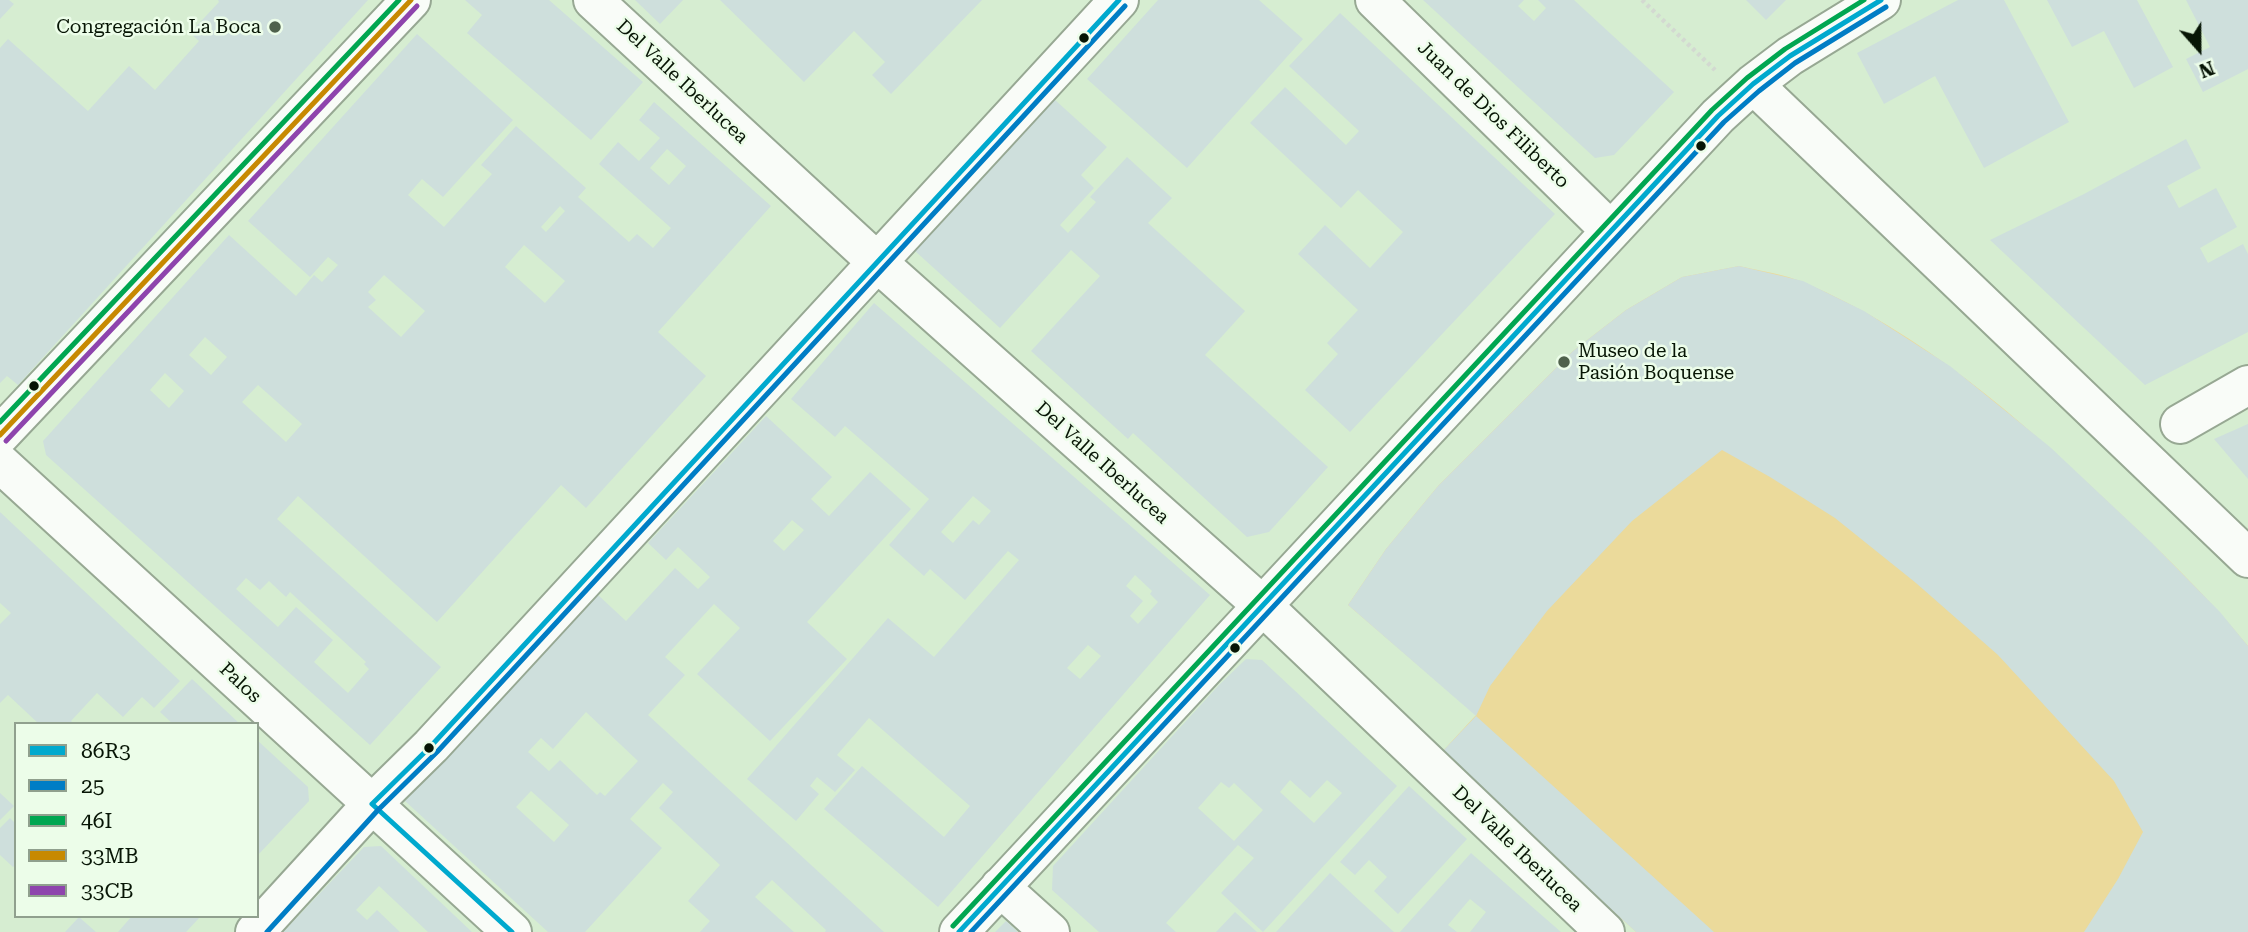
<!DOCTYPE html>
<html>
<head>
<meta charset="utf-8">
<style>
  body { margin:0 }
  #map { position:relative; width:2248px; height:932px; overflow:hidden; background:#d6edd1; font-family:"Roboto Serif",serif }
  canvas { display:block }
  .legend { position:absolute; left:14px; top:722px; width:245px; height:196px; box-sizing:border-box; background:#ecfde9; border:2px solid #90a08e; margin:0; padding:9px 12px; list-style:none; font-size:21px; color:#071505 }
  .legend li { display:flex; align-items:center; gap:14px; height:35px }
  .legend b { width:35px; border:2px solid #90a08e }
  .north { position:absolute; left:2164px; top:14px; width:70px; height:70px; -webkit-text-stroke:5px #ecfde9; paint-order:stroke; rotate:159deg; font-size:19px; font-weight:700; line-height:28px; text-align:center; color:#071505 }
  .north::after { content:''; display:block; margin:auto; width:24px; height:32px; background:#071505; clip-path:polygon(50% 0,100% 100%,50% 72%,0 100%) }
</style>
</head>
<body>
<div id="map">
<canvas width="2248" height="932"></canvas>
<ul class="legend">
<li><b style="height:9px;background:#00a9ce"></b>86R3</li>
<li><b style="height:9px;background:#007dc5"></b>25</li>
<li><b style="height:9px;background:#00a651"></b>46I</li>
<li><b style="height:9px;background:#c78901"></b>33MB</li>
<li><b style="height:9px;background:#8e44ad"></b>33CB</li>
</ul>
<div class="north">N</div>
</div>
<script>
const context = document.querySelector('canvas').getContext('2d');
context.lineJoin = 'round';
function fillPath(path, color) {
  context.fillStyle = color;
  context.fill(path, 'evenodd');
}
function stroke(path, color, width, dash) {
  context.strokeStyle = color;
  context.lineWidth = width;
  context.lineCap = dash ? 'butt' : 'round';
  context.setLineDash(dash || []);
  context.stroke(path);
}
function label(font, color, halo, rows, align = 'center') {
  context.font = font + ' "Roboto Serif",serif';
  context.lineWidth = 5;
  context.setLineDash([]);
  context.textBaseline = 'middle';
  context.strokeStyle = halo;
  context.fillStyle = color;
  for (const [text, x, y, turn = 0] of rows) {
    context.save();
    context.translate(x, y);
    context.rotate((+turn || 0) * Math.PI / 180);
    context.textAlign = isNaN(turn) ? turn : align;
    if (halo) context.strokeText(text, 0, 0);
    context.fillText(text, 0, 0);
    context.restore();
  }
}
fillPath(new Path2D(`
  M1739,266c21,5 46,8 66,17 116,49 213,134 303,219 49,46 98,92 140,144v286h-612l-196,-178 36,-39 -128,-110 38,-56 52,-63 135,-135 53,-41 56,-33z`), '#ebda9b');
fillPath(new Path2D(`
  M0,0h9l5,4 -14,15z
  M218,0h150l-350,385 -11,-9 -7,7v-335l8,-9 80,72 41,-45 26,24 44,-49 -9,-8 29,-31z
  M465,0h84l94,82 -52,58 -124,-107 15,-18z
  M635,0h48l-23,24z
  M720,0h262l-91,94 -19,-19 13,-13 -31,-31 -50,51z
  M1158,0h101l44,39 -116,129 -100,-89z
  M1423,0h101l-6,6 16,15 12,-13 -8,-8h36l100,92 -60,63 -19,3z
  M1746,0h40l-20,20z
  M1958,0h46l65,122 -85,46 -49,-92 -51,28 -27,-51z
  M2047,0h90l36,67 -39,21 -30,-57 -32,16z
  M2186,0h62v69l-45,23 -17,-33 24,-12z
  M1340,13l215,201 -205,218 -45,-42 33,-36 -11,-11 31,-33 -60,-56 27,-29 45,43 33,-36 -45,-42 -17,18 -91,-85 35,-36 61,58 13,-14 -70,-65z
  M417,34l96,86 -70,77 -21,-18 -14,16 36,32 48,-53 -11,-9 35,-39 70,62 -8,9 51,45 8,-8 16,14 18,-20 -72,-64 19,-22 21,19 21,-23 -21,-18 15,-18 117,104 -113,126 48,44 -120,132 -25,-23 -124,137 -139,-126 -21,23 164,148 -71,78 -324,-290 -3,-14 186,-206 67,61 18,-21 8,7 16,-17 -10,-8 -18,20 -62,-56zM667,149l19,17 -17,19 -19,-17zM560,206l5,5 -19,21 -5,-5zM524,245l41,36 -20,22 -40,-36zM384,275l41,36 -24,26 -33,-30 8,-7 -8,-8zM205,337l22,20 -16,18 -22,-20zM165,373l19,18 -15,17 -19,-18zM258,385l44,39 -16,18 -44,-40zM246,578l14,12 9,-9 17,16 4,-5 76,70 -2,2 5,5 -21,24 -34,-31 19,-22 -37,-33 -18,20 -42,-38z
  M1054,99l53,48 -26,28 13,13 -34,37 8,8 28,-31 -6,-5 37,-40 45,41 -24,25 97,88 -40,44 123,112 -59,65 -22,5 -114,-104 -5,6 -97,-88 69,-75 -29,-26 -71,78 -85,-77z
  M2186,139l15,29 -34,18 12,22 37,-20 21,39 -37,21 8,15 35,-19 5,10v78l-103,53 -155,-145 94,-46z
  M1739,266l64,15 61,30 86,55 100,81 101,95 69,70 28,34v286h-164l34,-53 25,-47 -29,-51 -116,-126 -82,-72 -81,-65 -65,-41 -48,-27 -90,71 -85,90 -57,75 -14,30 -128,-111 38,-56 52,-63 135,-135 53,-41 56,-33z
  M874,303l336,292 -272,312 -114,-98 38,-43 82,71 26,-31 -101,-88 -32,37 18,15 -20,22 -18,-15 -7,9 9,8 -23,27 -49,-42 141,-161 46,39 85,-97 -11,-9 -43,49 -35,-31 -6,7 -35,-31 40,-46 -84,-73 -10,11 -44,-38zM973,496l18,15 -12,14 -6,-5 -20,23 -12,-11zM1135,575l17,16 -2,3 8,8 -20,22 -8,-8 13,-15 -17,-15zM1088,645l13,11 -21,23 -13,-11z
  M766,416l66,61 -21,22 18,17 41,-44 41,37 -104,113 40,37 -77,82 -73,-67 43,-46 -26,-24 -49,53 20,18 -37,40 236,217h-59l1,-2 -54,-50 -17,17 39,35h-94l10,-11 -22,-20 32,-36 -61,-57 14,-16 -10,-9 -33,36 32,29 -77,84h-37l-143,-131 192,-207 29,27 49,-53 23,21 12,-12 -32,-30 -12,13 -18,-17zM792,520l12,10 -20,21 -11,-10zM586,712l52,49 -33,35 -5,-4 -3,3 -37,-35 -11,11 -21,-19 13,-14 12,11zM531,791l38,34 -15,17 -38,-35z
  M2248,424v55l-34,-40z
  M0,512l180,169 -26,27 -12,-11 -19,20 -26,-24 -26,28 3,3h-35l-31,-29 -8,8v-79l11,-11 -11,-10z
  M1246,659l16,1 135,126 -134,146 -42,-39 33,-35 -16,-13 -72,78 10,9h-77l-47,-42 1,-24 166,-181zM1290,780l20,18 17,-18 15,13 -28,30 -34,-31zM1221,782l8,6 5,-5 29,27 -29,31 -36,-33z
  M192,679l48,45h-67l-13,-12z
  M1476,716l238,216h-78l-196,-178z
  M257,740l51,47 1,14 -52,55z
  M1409,786l58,53 -69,75 -24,-23 13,-14 -18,-17 -14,15 -15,-13z
  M0,793l14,13 -14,14z
  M10,818l6,6v40l-3,3 -13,-12v-27z
  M381,846l91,86h-44l-49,-46 -23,24 11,10 10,-10 23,22h-117l81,-85z
  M1471,853l59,52 31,27h-91l16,-20 -16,-13 -22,26 9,7h-57z
  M1330,873l31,29 33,30h-118z
  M1235,912l22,20h-41z
  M132,916h69l-15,16h-68z
  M79,917l17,15h-31z
  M1006,921l12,11h-23z`), '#cedfdc');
const minor = new Path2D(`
  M593,0l283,261 388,346 341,325
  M1375,0l236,231
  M1753,84l495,474
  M2180,424l68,-39
  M0,435l411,-435
  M0,463l512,469
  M1000,887l50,45
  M255,932l117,-128 59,-58 688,-746
  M959,932l759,-816 35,-32 37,-28 91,-56`);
stroke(minor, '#97a893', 42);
stroke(new Path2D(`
  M1642,0l73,70`), '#d3d9d1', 4.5, [3.5, 3.5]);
stroke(minor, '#f9fcf8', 38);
stroke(new Path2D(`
  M512,932l-140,-128 59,-58 688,-746
  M959,932l759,-816 35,-32 37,-28 91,-56`), '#00a9ce', 5);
stroke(new Path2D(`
  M267,932l111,-122 59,-58 688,-746
  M971,932l753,-810 35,-31 36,-28 91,-56`), '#007dc5', 5);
stroke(new Path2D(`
  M0,422l399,-422
  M953,926l759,-816 35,-32 38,-29 79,-49`), '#00a651', 5);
stroke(new Path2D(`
  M0,435l411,-435`), '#c78901', 5);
stroke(new Path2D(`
  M6,441l411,-435`), '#8e44ad', 5);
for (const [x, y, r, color] of [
  [275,27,7,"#4f614c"],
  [1084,38,6,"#071505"],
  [1701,146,6,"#071505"],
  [1564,362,7,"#4f614c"],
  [34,386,6,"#071505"],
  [1235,648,6,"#071505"],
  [429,748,6,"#071505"]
]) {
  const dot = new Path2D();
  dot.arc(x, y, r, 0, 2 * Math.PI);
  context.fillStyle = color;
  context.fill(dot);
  stroke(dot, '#ecfde9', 2.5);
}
label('19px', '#071505', '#ecfde9', [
  ["Congregación La Boca",261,27],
  ["Museo de la",1578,351,"left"],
  ["Pasión Boquense",1578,373,"left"]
], 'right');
label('19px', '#071505', '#ecfde9', [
  ["Del Valle Iberlucea",682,82,43],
  ["Juan de Dios Filiberto",1493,115,44],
  ["Del Valle Iberlucea",1102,463,42],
  ["Palos",240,683,43],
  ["Del Valle Iberlucea",1517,849,44]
]);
</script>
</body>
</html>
